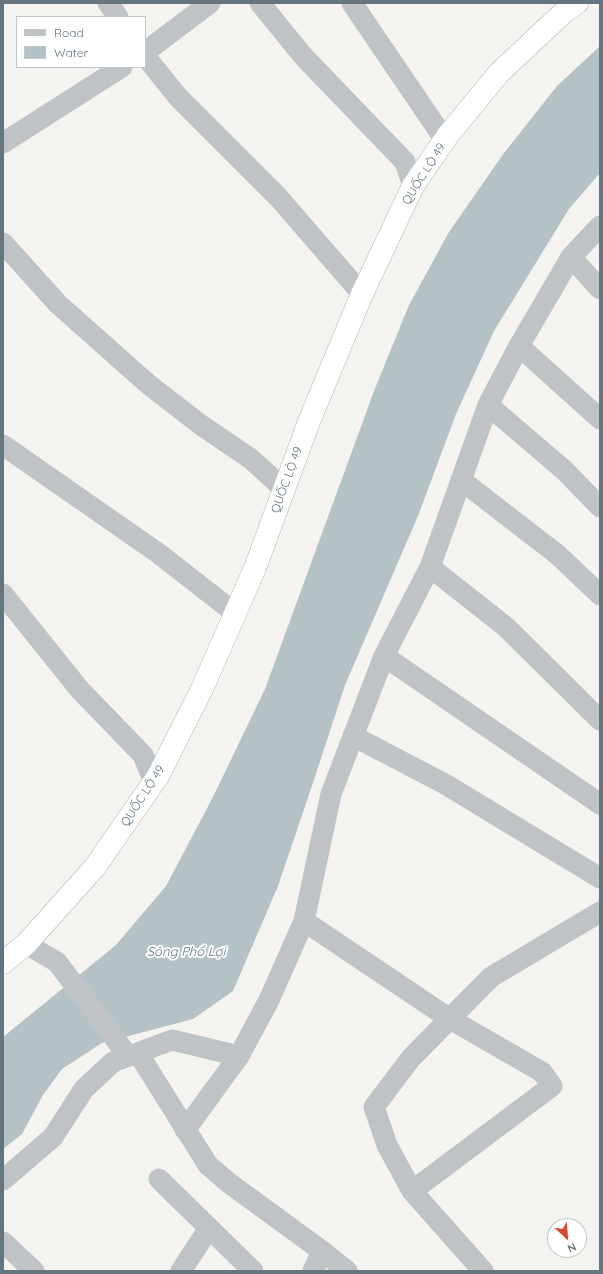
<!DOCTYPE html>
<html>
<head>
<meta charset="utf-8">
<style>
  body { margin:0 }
  #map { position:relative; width:603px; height:1274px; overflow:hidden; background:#f4f3f0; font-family:Quicksand,sans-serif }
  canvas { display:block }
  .frame { position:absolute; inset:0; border:4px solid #64757f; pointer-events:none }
  .legend { position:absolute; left:16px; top:16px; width:130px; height:52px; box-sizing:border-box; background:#fff; border:1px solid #c1c8cc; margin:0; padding:5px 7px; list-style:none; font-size:12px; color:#64757f }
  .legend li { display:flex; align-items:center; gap:8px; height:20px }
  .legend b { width:20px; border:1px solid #c1c8cc }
  .north { position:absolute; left:547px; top:1218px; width:40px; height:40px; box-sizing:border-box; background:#fff; border:1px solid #c1c8cc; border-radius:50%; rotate:154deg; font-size:11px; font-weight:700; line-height:16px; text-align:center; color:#64757f }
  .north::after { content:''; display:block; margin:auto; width:14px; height:18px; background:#d7482c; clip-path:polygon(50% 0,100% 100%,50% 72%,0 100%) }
</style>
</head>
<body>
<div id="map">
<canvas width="603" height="1274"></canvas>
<div class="frame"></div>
<ul class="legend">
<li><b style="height:5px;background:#bfc3c6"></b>Road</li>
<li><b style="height:11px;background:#b5c2c5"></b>Water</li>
</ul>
<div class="north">N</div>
</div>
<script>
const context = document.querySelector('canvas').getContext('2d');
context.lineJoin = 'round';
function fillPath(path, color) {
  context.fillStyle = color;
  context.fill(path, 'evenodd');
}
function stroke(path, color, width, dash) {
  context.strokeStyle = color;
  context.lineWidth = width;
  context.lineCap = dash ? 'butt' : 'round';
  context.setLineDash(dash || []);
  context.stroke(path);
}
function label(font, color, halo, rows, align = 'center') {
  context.font = font + ' Quicksand,sans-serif';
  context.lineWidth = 4;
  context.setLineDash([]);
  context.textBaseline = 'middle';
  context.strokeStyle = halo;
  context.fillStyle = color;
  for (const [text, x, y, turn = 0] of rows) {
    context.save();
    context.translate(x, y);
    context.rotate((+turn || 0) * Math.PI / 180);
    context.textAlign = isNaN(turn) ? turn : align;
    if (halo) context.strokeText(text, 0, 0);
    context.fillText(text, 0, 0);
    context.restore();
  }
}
fillPath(new Path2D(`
  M600,46v127l-31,36 -75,122 -38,83 -38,102 -73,169 -31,95 -36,106 -45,105 -40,28 -91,24 -40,26 -19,26 -21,39 -19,15v-112l113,-92 50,-59 47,-89 52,-108 109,-298 35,-86 40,-73 55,-79 53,-67z`), '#b5c2c5');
const highway = new Path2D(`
  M3,963l23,-19 69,-77 63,-91 44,-87 53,-121 55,-149 52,-125 51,-108 35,-51 51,-62 64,-60 14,-10`);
stroke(highway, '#b0b4b6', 23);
stroke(new Path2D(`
  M108,3l10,14
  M260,3l43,53 102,106 8,24
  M352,3l93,137
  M145,52l65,-49
  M145,56l33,41 101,101 83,96
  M3,143l119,-76
  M3,243l55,61 90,80 53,41 50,34 33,30
  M571,257l29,32
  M519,346l81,73
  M488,405l76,65 36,37
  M3,445l155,108 77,60
  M461,480l97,75 42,40
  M430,567l76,60 94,93
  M3,594l77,96 63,65 11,27
  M384,656l216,148
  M353,736l92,48 155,94
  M304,921l146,98 92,53 10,14 -140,105
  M26,944l31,18 71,94
  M138,1053l70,112 21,18 93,68 25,20
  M185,1130l54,-74
  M159,1179l94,92
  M3,1180l50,-43 31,-48 29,-27 59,-22 67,16 30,-56 35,-79 27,-127 53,-138 46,-89 58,-162 31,-59 52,-89 29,-31
  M3,1242l31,29
  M181,1271l28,-43
  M313,1271l9,-20
  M483,1271l-71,-80 -25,-46 -13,-38 37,-49 80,-81 109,-65`), '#bfc3c6', 21);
stroke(highway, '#fff', 22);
label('12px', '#64757f', '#fff', [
  ["QUỐC LỘ 49",424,174,-58],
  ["QUỐC LỘ 49",287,480,-70],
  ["QUỐC LỘ 49",143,796,-57]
]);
label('italic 13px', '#60777c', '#fff', [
  ["Sông Phổ Lợi",186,952]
]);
</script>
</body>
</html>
